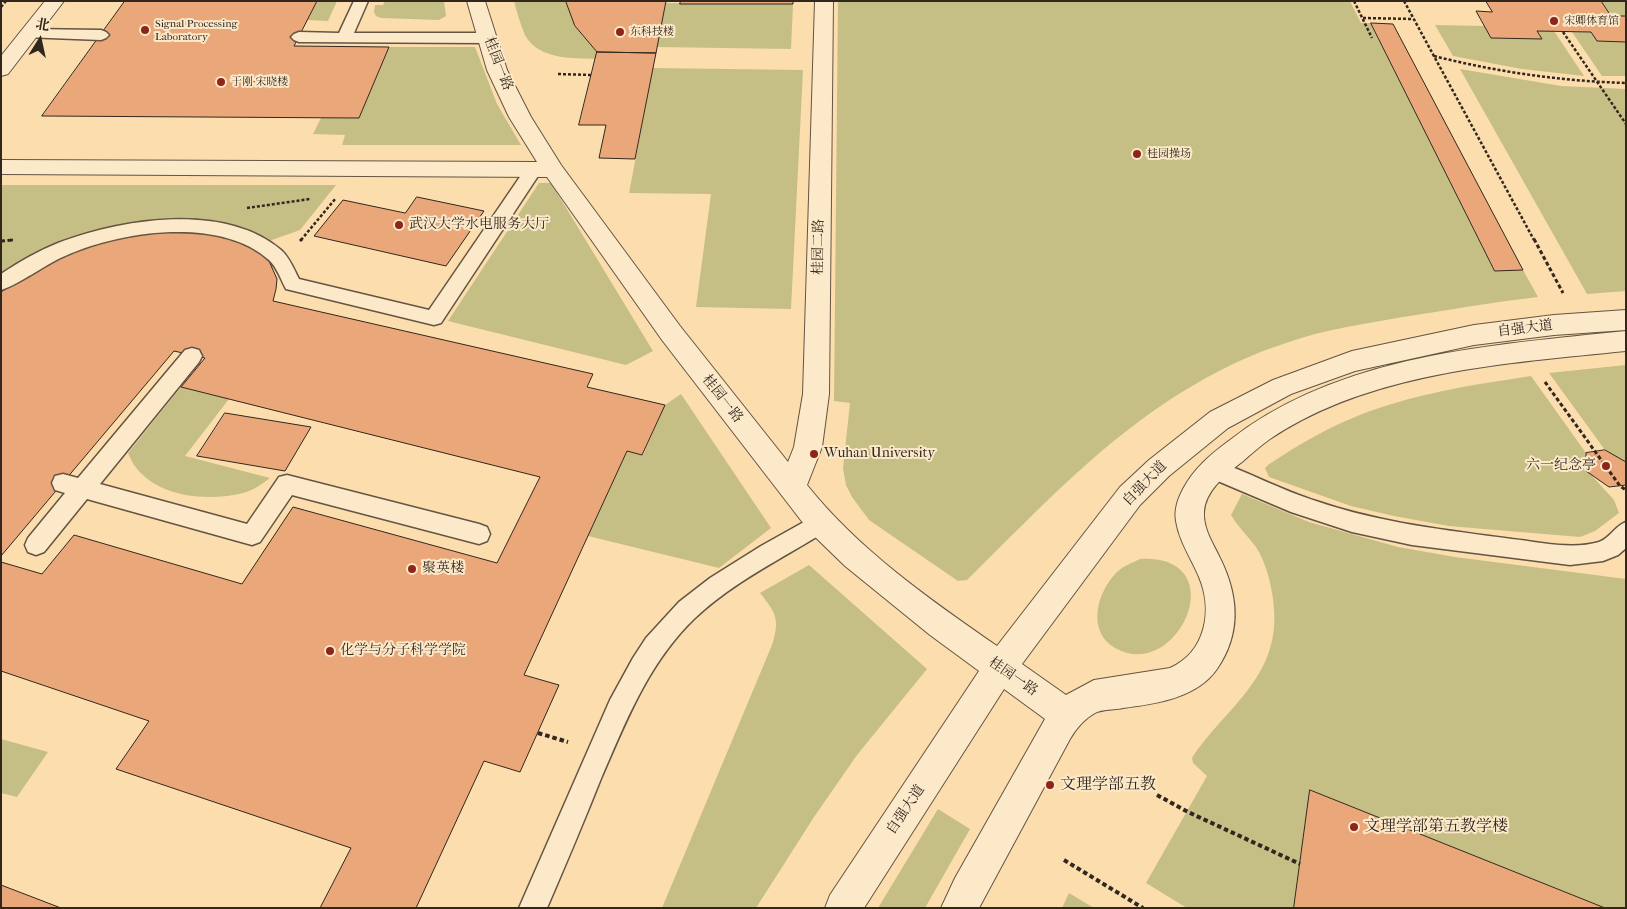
<!DOCTYPE html>
<html>
<head>
<meta charset="utf-8">
<style>
  body { margin:0 }
  #map { position:relative; width:1627px; height:909px; overflow:hidden; background:#fbddae; font-family:"IM FELL French Canon","Noto Serif SC",serif }
  canvas { display:block }
  .frame { position:absolute; inset:0; border:2px solid #32271e; pointer-events:none }
  .north { position:absolute; left:15px; top:15px; width:50px; height:50px; -webkit-text-stroke:4px #fce9ca; paint-order:stroke; rotate:10deg; font-size:14px; font-weight:700; line-height:20px; text-align:center; color:#32271e }
  .north::after { content:''; display:block; margin:auto; width:18px; height:22px; background:#32271e; clip-path:polygon(50% 0,100% 100%,50% 72%,0 100%) }
</style>
</head>
<body>
<div id="map">
<canvas width="1627" height="909"></canvas>
<div class="frame"></div>
<div class="north">北</div>
</div>
<script>
const context = document.querySelector('canvas').getContext('2d');
context.lineJoin = 'round';
function fillPath(path, color) {
  context.fillStyle = color;
  context.fill(path, 'evenodd');
}
function stroke(path, color, width, dash) {
  context.strokeStyle = color;
  context.lineWidth = width;
  context.lineCap = dash ? 'butt' : 'round';
  context.setLineDash(dash || []);
  context.stroke(path);
}
function label(font, color, halo, rows, align = 'center') {
  context.font = font + ' "IM FELL French Canon","Noto Serif SC",serif';
  context.lineWidth = 4;
  context.setLineDash([]);
  context.textBaseline = 'middle';
  context.strokeStyle = halo;
  context.fillStyle = color;
  for (const [text, x, y, turn = 0] of rows) {
    context.save();
    context.translate(x, y);
    context.rotate((+turn || 0) * Math.PI / 180);
    context.textAlign = isNaN(turn) ? turn : align;
    if (halo) context.strokeText(text, 0, 0);
    context.fillText(text, 0, 0);
    context.restore();
  }
}
fillPath(new Path2D(`
  M317,1h20l-9,20 -21,-1z
  M385,1h59l2,15 -7,4 -58,-2 -5,-2 -2,-4 1,-7h8z
  M514,1h52l9,25 22,26 -1,7c-24,-1 -57,1 -71,-24 -5,-11 -8,-23 -11,-34z
  M838,1h512l11,22h10l124,248 28,-1 15,27c-45,5 -90,13 -135,20 -38,7 -77,12 -114,25 -51,16 -100,43 -144,75 -65,47 -120,106 -178,163l-9,1 -89,-61 -17,-23 -6,-12 -3,-17 7,-65 -16,-2z
  M1601,1h25v15h-15z
  M666,3l127,1 -2,45 -134,-2z
  M1435,25l50,1 6,12 50,1 -4,-8h17l30,45 -62,-7 -69,-13z
  M1572,32h19l7,9 28,1v34h-24z
  M389,47h86l22,57 24,41h-179l3,-10 -32,-1 8,-16h38z
  M653,68l150,2 -12,239 -95,-2 15,-113 -82,-1z
  M1460,69l101,17 65,3v202l-39,3z
  M539,183h12l102,168 -27,14 -178,-44z
  M1,185h335l-36,45 -31,11 -10,-6 -18,-6 -240,47z
  M1626,365v100l-21,-15 -56,-77z
  M1531,376l55,77 7,24 21,23 5,13 -24,18 -15,6 -131,-11 -55,-10 -43,-10 -82,-29 -4,-9 3,-3c27,-18 57,-36 87,-48 56,-23 117,-32 176,-41z
  M181,387l48,12 -44,57 85,22c-8,6 -16,12 -27,15 -39,10 -99,3 -115,-40z
  M681,394l90,134 -52,40 -131,-32 39,-85 16,4 22,-50z
  M1242,494l67,28 89,25 57,10 171,22v329h-21l-295,-118 -16,118h-107l-41,-25 61,-107 -14,-13 -1,-5c33,-50 87,-80 82,-148 -1,-17 -5,-36 -12,-52 -7,-17 -22,-27 -31,-43z
  M1140,559c96,-5 38,125 -25,89 -29,-17 -18,-56 2,-76 6,-6 15,-9 23,-13z
  M809,565l118,104 -70,86 -43,62 -58,91h-94l110,-263c8,-26 4,-32 -12,-52z
  M1,739l47,13 -31,45 -16,-4z
  M938,809l32,20 -45,79h-47z
  M1069,893l25,15h-32z`), '#c5bf86');
const building = new Path2D(`
  M125,1h192l-23,45 95,1 -30,71 -317,-2z
  M566,1h100l-10,52 -59,-1 -22,-26z
  M681,1h112v3h-113z
  M1486,1h115l10,15h15v26l-29,-1 -6,-9 -54,-1 5,8 -51,-1 -15,-27 16,1z
  M1371,23l22,1 130,246 -28,1z
  M597,52l59,1 -21,106 -36,-1 7,-33h-27z
  M417,197l67,14 -38,55 -132,-30 29,-36 62,13z
  M169,231l29,1 36,7 24,12 11,10 8,18 -1,10 -3,12 320,73 -6,13 78,18 -23,50 -15,-4 -103,224 35,10 -39,87 -36,-11 -68,147h-96l31,-60 -235,-79 33,-48 -148,-50v-109l41,12 32,-39 168,49 51,-77 204,56 43,-86 -359,-90 24,-29 -31,-7 -173,205v-264l22,-14 45,-25 57,-17z
  M225,413l86,14 -26,44 -88,-15z
  M1605,450l21,12v23l-17,2 -23,-16v-18z
  M1310,790l295,118h-311z
  M1,885l60,23h-60z`);
fillPath(building, '#e9a77a');
stroke(building, '#32271e', 1);
const lane = new Path2D(`
  M354,1h14l-14,32h133l5,2 3,3 -3,3 -5,2 -188,-1 -5,-2 -3,-3 3,-3 5,-2 40,1z
  M29,29l72,1 5,2 3,3 -3,3 -5,2 -77,-3 -3,-3 3,-3z
  M534,163l6,2 3,4 -3,4 -99,150 -7,2 -148,-36c-5,-9 -9,-22 -17,-29 -49,-44 -149,-29 -204,-4 -21,9 -45,28 -64,34v-16c18,-12 37,-23 57,-31 64,-24 166,-41 223,7 8,7 13,19 18,29l130,31 99,-145z
  M192,348l7,2 3,6 -3,6 -99,122 147,40 32,-47 8,-2 192,49 8,3 3,7 -3,7 -8,3 -187,-49 -32,47 -8,3 -165,-46 -43,53 -8,3 -8,-3 -3,-7 3,-7 37,-45 -10,-3 -3,-7 3,-7 8,-2 15,4 107,-128z
  M1214,460c34,12 67,30 102,41 64,22 130,29 196,38 27,3 60,11 87,3 11,-4 16,-16 27,-20v26l-8,7 -15,6 -33,4 -158,-20 -60,-13 -61,-20 -85,-36 -3,-7 3,-7z
  M820,513l8,3 3,7 -3,7c-45,28 -95,52 -133,88 -47,45 -70,105 -95,163 -17,43 -35,85 -53,127h-28l91,-208 23,-42 13,-20 33,-36 31,-24 51,-32z`);
const street = new Path2D(`
  M45,1h19l-56,73 -7,2v-20z
  M467,1h18l22,69 24,47 30,48 119,161 108,136 6,-15 9,-53 12,-393h18l-4,393 -7,53 -15,38c52,65 122,114 190,161l123,-159 29,-27 61,-48 63,-32 79,-29 122,-26 80,-10 72,-5v20l-72,5 -80,10 -119,26 -64,23 -63,34 -59,48 -29,29 -118,159 44,31 28,-15 76,-12c36,-16 43,-58 29,-91 -8,-19 -20,-36 -23,-56 -2,-12 2,-22 7,-32 11,-21 28,-35 47,-49 110,-86 262,-95 396,-109v20c-116,12 -256,20 -356,88 -10,7 -19,15 -28,23 -16,12 -37,29 -38,50 -1,17 9,31 16,46 18,36 22,75 -3,111 -20,29 -61,35 -94,39 -9,2 -21,1 -28,5 -11,6 -19,16 -25,26l-91,169h-38l14,-30 90,-159 -41,-30 -140,219h-39l5,-13 149,-224 -49,-36 -85,-69 -35,-34 -148,-192 -115,-163 -546,-3v-14l536,2 -28,-45 -22,-47z`);
stroke(lane, '#645442', 3);
stroke(street, '#645442', 2);
stroke(new Path2D(`
  M1354,1l18,37
  M1404,1l130,239
  M1,7l5,-6
  M1363,18l50,1
  M1563,32l63,92
  M1434,56c63,16 127,25 192,27
  M558,74l34,1
  M247,208l63,-9
  M10,240h3
  M301,240l35,-42`), '#32271e', 2.5, [3, 2]);
stroke(new Path2D(`
  M1534,239l29,54
  M1,241l12,-1
  M300,241l2,-2
  M1545,382l75,104 6,4`), '#32271e', 3, [4, 2.5]);
stroke(new Path2D(`
  M538,733l30,9
  M1157,795l31,17 112,52
  M1064,860l79,48`), '#32271e', 4, [4.5, 3]);
fillPath(lane, '#fce9ca');
fillPath(street, '#fce9ca');
for (const [x, y, r, color] of [
  [1554,21,5,"#8f2418"],
  [145,30,5,"#8f2418"],
  [620,32,5,"#8f2418"],
  [221,82,5,"#8f2418"],
  [1137,154,5,"#8f2418"],
  [399,225,5,"#8f2418"],
  [814,454,5,"#8f2418"],
  [1606,466,5,"#8f2418"],
  [412,569,5,"#8f2418"],
  [330,651,5,"#8f2418"],
  [1050,785,5,"#8f2418"],
  [1354,827,5,"#8f2418"]
]) {
  const dot = new Path2D();
  dot.arc(x, y, r, 0, 2 * Math.PI);
  context.fillStyle = color;
  context.fill(dot);
  stroke(dot, '#fce9ca', 2);
}
label('11px', '#32271e', '#fce9ca', [
  ["宋卿体育馆",1564,21],
  ["Signal Processing",155,24],
  ["Laboratory",155,37],
  ["东科技楼",630,32],
  ["于刚·宋晓楼",231,82],
  ["桂园操场",1147,154]
], 'left');
label('14px', '#32271e', '#fce9ca', [
  ["桂园一路",498,64,69],
  ["桂园二路",819,247,-89],
  ["自强大道",1525,329,-7],
  ["桂园一路",722,399,52],
  ["自强大道",1145,484,-46],
  ["桂园一路",1013,677,35],
  ["自强大道",906,810,-56]
]);
label('14px', '#32271e', '#fce9ca', [
  ["武汉大学水电服务大厅",409,225],
  ["Wuhan University",824,454],
  ["六一纪念亭",1596,466,"right"],
  ["聚英楼",422,569],
  ["化学与分子科学学院",340,651]
], 'left');
label('16px', '#32271e', '#fce9ca', [
  ["文理学部五教",1060,785],
  ["文理学部第五教学楼",1364,827]
], 'left');
</script>
</body>
</html>
